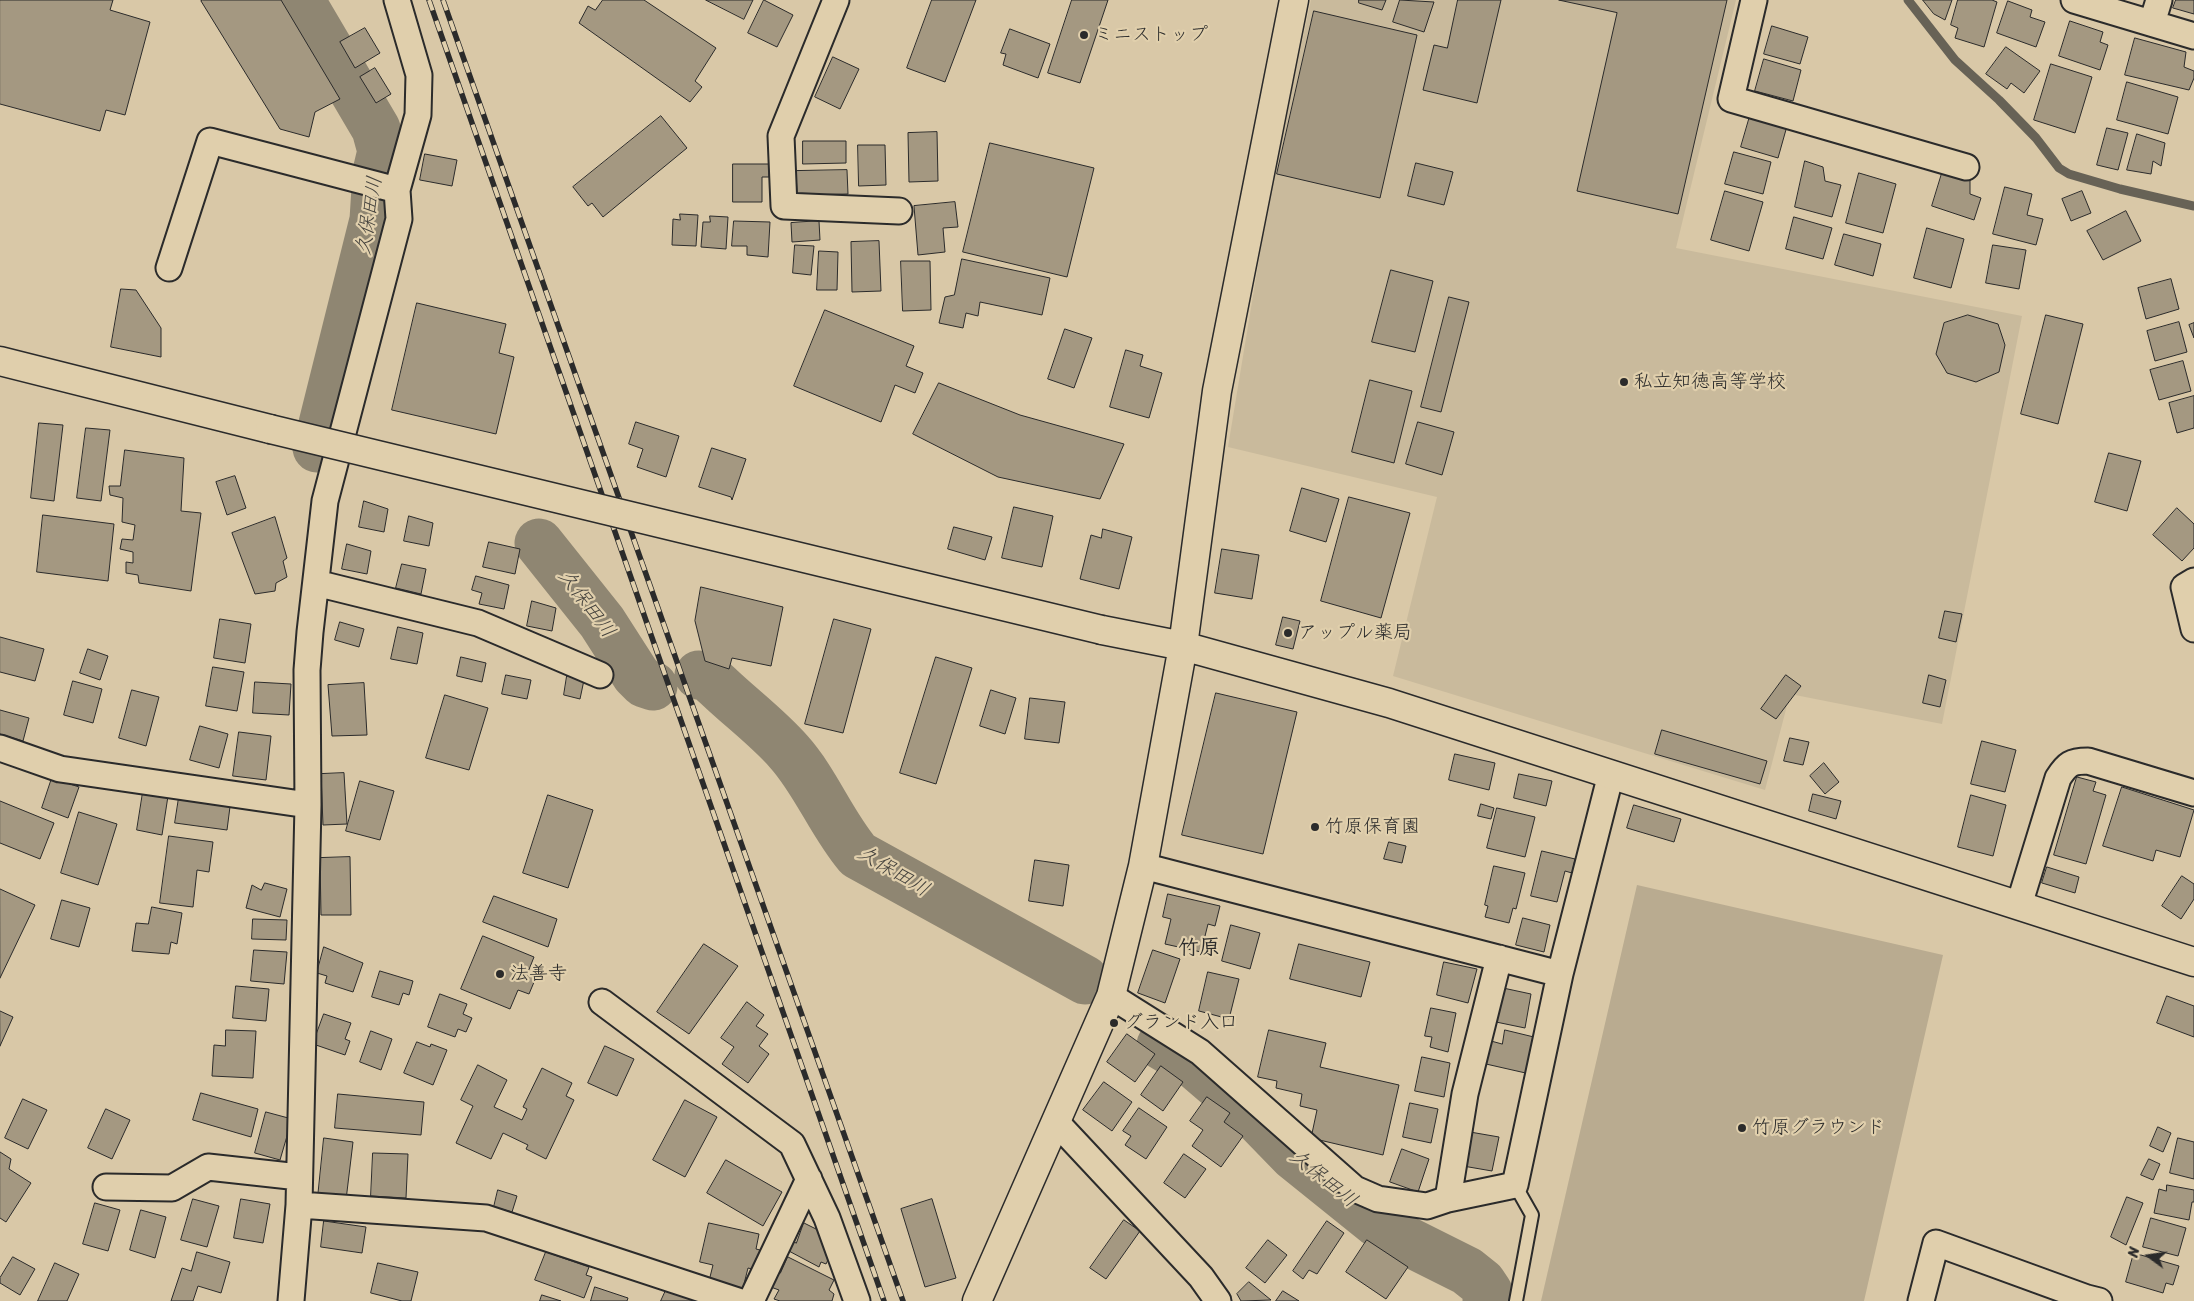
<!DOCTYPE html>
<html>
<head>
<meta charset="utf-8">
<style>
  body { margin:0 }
  #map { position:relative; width:2194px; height:1301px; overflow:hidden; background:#d9c8a7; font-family:Sriracha,sans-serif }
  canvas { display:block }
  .north { position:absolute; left:2124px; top:1231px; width:50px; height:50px; -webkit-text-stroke:4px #e0cfac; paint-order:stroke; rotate:284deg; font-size:14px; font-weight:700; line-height:20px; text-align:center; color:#2b2b2b }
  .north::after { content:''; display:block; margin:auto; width:18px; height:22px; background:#2b2b2b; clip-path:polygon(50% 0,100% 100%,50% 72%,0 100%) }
</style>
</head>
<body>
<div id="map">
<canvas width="2194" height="1301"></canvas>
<div class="north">N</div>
</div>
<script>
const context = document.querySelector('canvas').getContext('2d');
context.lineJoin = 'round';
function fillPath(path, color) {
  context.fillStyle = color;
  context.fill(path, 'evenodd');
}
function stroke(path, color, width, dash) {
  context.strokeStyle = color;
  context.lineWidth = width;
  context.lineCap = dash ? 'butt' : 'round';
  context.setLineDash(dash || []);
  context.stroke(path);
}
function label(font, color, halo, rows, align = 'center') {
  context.font = font + ' Sriracha,"Klee One",sans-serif';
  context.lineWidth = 4.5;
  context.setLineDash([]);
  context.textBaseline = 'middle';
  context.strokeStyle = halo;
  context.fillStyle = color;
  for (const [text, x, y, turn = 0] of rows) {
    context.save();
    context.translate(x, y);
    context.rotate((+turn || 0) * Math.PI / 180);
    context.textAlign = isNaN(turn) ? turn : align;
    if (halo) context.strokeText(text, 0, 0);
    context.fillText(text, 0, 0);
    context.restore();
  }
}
fillPath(new Path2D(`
  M1311,0h425l-60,248 346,68 -80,408 -152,-30 -25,96 -372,-114 44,-179 -209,-50 43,-260z`), '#c9ba9c');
fillPath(new Path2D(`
  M1637,885l306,70 -79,346h-323z`), '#b9ab90');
stroke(new Path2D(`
  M1908,0l47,60 44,40 37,38 23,30 10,6 51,15 74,17`), '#676256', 9);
stroke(new Path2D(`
  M300,0l76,129 6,22 -5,21 -3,48 -57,228
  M539,543l63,79 34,53 8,8 9,3
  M699,675l9,2 10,9c23,22 50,42 71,66 27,30 42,71 69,103l227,125
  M1161,1045l35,21 63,54 35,36 82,66 29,18 62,31 15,12 6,9 -1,9`), '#8f8672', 49);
const building = new Path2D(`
  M0,0h113l-3,10 40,12 -25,93 -19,-5 -6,21 -100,-27z
  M203,0h78l59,99 -25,13 -6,25 -29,-8 -79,-128z
  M603,0h41l72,48 -21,33 7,6 -12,15 -111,-79 9,-17 7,4z
  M706,0h47l-9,19z
  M764,0l29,15 -16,32 -29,-14z
  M932,0h44l-31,82 -38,-14z
  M1072,0h36l-28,83 -32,-10z
  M1359,0h27l-4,10 -23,-7z
  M1400,0l34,2 -10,30 -31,-10z
  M1458,0h43l-24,103 -54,-13 11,-45 13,3z
  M1559,0h168l-49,214 -101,-23 40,-178z
  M1923,0h29l-7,20 -11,-6z
  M1958,0h34l5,2 -13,45 -29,-9 3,-10 -7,-3z
  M2176,0h18v14l-21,-6z
  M2008,1l24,9 -2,7 15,5 -9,25 -39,-14z
  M1314,11l103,24 -37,163 -103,-24z
  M2070,21l33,11 -3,10 8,3 -8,25 -41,-14z
  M1772,26l36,11 -8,27 -36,-10z
  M365,28l15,25 -25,15 -15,-26z
  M1010,29l40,15 -12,34 -35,-13 3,-11 -5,-1z
  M2135,38l51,14 -2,15 10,4v7l-5,12 -64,-15z
  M2006,47l34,24 -16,22 -13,-10 -4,6 -21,-15z
  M833,57l26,12 -19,40 -25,-12z
  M1764,59l37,11 -8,31 -38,-10z
  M2051,64l41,13 -17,56 -41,-13z
  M375,68l16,26 -15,9 -16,-26z
  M2127,82l51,15 -10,37 -51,-14z
  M661,116l26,32 -84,69 -11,-14 -4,3 -15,-19z
  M1750,116l37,10 -9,32 -37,-11z
  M2107,128l21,5 -10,37 -21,-5z
  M937,132l1,49 -29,1 -1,-49z
  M2137,134l28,9 -4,23 -8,-5 -2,13 -24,-4z
  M803,141h43v22l-43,1z
  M990,143l104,25 -27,109 -104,-25z
  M858,145h27l1,40 -27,1z
  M1734,152l37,10 -8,32 -38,-10z
  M425,154l32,6 -5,26 -32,-6z
  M1805,161l18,6 2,14 16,4 -9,32 -37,-10z
  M1416,163l37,9 -9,33 -36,-9z
  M733,164h36v13h-7v25h-29z
  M847,170l1,24 -51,1 -1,-24z
  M1943,170l27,9v15l11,4 -7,22 -42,-14z
  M1859,173l37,11 -13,49 -37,-10z
  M2005,187l27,7 -5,21 16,4 -7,26 -43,-11z
  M1725,191l38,11 -14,49 -38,-11z
  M2082,191l9,22 -20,8 -9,-22z
  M955,202l3,25 -15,1 2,24 -27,3 -4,-49z
  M2126,211l15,30 -38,19 -16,-29z
  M680,214l18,1 -2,31 -24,-1 1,-26 7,1z
  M710,216l18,1 -2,32 -25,-2 2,-25h7z
  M1794,217l38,11 -9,31 -37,-10z
  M734,221l36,1 -2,35 -21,-2v-9h-15z
  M819,221l1,19 -28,2 -1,-19z
  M1927,228l37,11 -13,49 -37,-10z
  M1844,234l37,10 -8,32 -38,-11z
  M879,241l2,50 -29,1 -1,-50z
  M795,245l19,1 -3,29 -18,-2z
  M1993,245l33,5 -7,39 -33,-6z
  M819,251l19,1 -1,38h-20z
  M962,259l88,19 -8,37 -62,-13 -2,14 -12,-3 -3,15 -24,-5 6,-26 9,-2z
  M901,261h29l1,49 -28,1z
  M1391,270l42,11 -18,71 -43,-10z
  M2171,279l8,30 -33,10 -8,-31z
  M121,289l15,1 25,38v29l-50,-10z
  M1449,297l20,5 -28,110 -20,-5z
  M417,303l89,21 -7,29 15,4 -18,77 -104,-24z
  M825,310l89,36 -8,20 17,7 -8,20 -20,-8 -14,37 -87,-36z
  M1968,315l30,9 7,21 -6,27 -23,10 -29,-9 -11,-19 8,-31z
  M2046,315l37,9 -25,100 -37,-10z
  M2179,322l8,30 -32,9 -8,-30z
  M2194,323v15l-5,-13z
  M1065,329l27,9 -18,50 -26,-9z
  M1126,350l17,5 -3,11 22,7 -13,45 -39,-11z
  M2183,361l8,30 -32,9 -9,-30z
  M1370,380l42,11 -18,72 -42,-11z
  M939,383l81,32 104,29 -24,55 -102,-22 -85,-43z
  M2194,396v32l-17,5 -8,-30z
  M636,422l43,14 -13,41 -29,-10 6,-18 -14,-5z
  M1418,422l36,10 -12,43 -36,-11z
  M39,423l24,2 -9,76 -23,-3z
  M86,428l24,2 -9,71 -24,-3z
  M712,448l34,11 -14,41 -1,-3 -32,-10z
  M125,450l59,8 -3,53 20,2 -10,78 -52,-8 -1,-8 -12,-2v-11l7,1v-11l-13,-3 2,-10 11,1 2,-15 -13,-3 1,-24 -13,-3 -1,-9h11z
  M2109,453l32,8 -14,50 -32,-9z
  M235,476l11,32 -19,7 -11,-33z
  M1302,488l37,11 -13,43 -36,-11z
  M1349,497l61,16 -29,105 -60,-17z
  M364,501l24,8 -4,23 -25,-5z
  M1014,507l39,9 -11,51 -40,-9z
  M2177,508l17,16v24l-12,13 -29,-26z
  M43,515l71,9 -6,57 -71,-9z
  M409,516l24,7 -4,23 -25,-5z
  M275,517l12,41 -4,3 4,16 -11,6 -1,8 -20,3 -23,-61z
  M954,527l38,10 -7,23 -37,-11z
  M1103,529l29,8 -13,52 -39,-10 11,-44 10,3z
  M489,542l31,7 -5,25 -32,-7z
  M347,544l24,7 -4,23 -25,-5z
  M1222,549l37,6 -7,44 -37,-6z
  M402,564l24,5 -5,25 -25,-6z
  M476,576l33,9 -5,24 -25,-5 3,-11 -10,-3z
  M701,587l82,20 -12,59 -39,-8 -3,11 -24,-8 -10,-40z
  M532,601l24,7 -4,23 -25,-5z
  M1945,611l17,3 -6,28 -17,-4z
  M1283,617l17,4 -7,28 -17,-4z
  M220,619l31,5 -6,39 -31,-5z
  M834,619l37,10 -28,104 -38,-9z
  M340,622l24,7 -5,18 -24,-7z
  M398,627l25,6 -6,31 -26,-5z
  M0,637l44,12 -9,32 -35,-9z
  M88,649l20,7 -8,24 -20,-7z
  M461,657l25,6 -4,19 -25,-6z
  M936,657l36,11 -36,116 -36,-11z
  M213,667l31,5 -7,39 -31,-5z
  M506,675l25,5 -4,19 -25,-5z
  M1786,675l15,11 -25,33 -15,-10z
  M1929,675l17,5 -6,27 -17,-4z
  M567,676l17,4 -4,19 -16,-4z
  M73,681l29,8 -9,34 -29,-8z
  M255,682l36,2 -2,31 -36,-2z
  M364,683l3,52 -35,1 -4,-51z
  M132,690l27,7 -13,49 -27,-8z
  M991,690l25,8 -11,36 -25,-8z
  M1216,693l81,19 -34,142 -81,-19z
  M445,695l43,13 -19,62 -43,-12z
  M1030,698l35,4 -6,41 -34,-4z
  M0,710l29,8 -6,23 -23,-7z
  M200,726l28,8 -9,34 -29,-8z
  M1662,730l105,31 -7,23 -105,-30z
  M239,732l32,4 -5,44 -33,-4z
  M1790,738l19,4 -6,23 -19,-4z
  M1982,741l34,9 -11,42 -34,-8z
  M1455,754l40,9 -6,27 -40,-10z
  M1824,763l15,19 -14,12 -15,-18z
  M344,773l3,51 -24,1 -2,-51z
  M1519,774l33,7 -6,25 -32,-8z
  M2077,777l19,5 -3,9 13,4 -20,69 -32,-9z
  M52,778l27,9 -11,31 -26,-10z
  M360,781l34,10 -14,49 -34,-9z
  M2122,787l72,23 -14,47 -24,-7 -3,11 -50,-15z
  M180,791l51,8 -4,31 -52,-7z
  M143,792l25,4 -6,39 -25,-5z
  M1813,794l28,7 -5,18 -27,-8z
  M548,795l45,15 -25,78 -45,-15z
  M1971,795l35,10 -13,51 -35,-9z
  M0,801l54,22 -14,36 -40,-16z
  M1481,804l13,4 -3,11 -13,-3z
  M1634,805l47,14 -7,23 -47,-14z
  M1497,808l38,9 -10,40 -38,-9z
  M79,812l38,12 -19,61 -37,-12z
  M169,836l44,6 -4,30 -12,-2 -4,37 -33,-4z
  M1389,842l17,4 -4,17 -18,-4z
  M1542,851l33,8 -3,14 -7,-2 -8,31 -26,-6z
  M350,857l1,58h-30l-1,-57z
  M1035,860l34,5 -6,41 -34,-5z
  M1494,866l31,7 -9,36 -3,-1 -4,15 -24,-6 3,-11 -3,-1z
  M2047,867l32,10 -4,16 -33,-10z
  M2182,876l12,8v15l-13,20 -19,-13z
  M265,883l22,6 -7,28 -34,-9 6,-23 9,5z
  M0,889l35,16 -35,73z
  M1168,894l52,12 -5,20 -7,-2 -7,28 -36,-8 6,-25 -8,-2z
  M494,896l63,23 -9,28 -65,-25z
  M62,900l28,8 -11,39 -28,-8z
  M152,907l30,6 -5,31 -6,-2 -2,12 -37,-3 4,-28 12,1z
  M1523,918l27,7 -6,27 -28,-7z
  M253,919l34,1 -1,20 -34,-1z
  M1231,925l29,8 -10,36 -28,-8z
  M483,936l51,21 -6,15 9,3 -8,19 -11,-4 -8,19 -49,-20z
  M704,944l34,22 -49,68 -32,-22z
  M1299,944l71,18 -9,35 -71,-18z
  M324,947l39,16 -10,29 -28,-9 2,-7 -10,-3z
  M254,950l33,2 -3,32 -33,-3z
  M1153,950l27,9 -15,44 -27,-10z
  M1444,962l33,7 -9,34 -31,-8z
  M380,971l33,10 -4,14 -6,-2 -4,12 -27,-8z
  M1208,972l31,7 -10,40 -30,-8z
  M236,986l33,3 -3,32 -33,-3z
  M1503,988l28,6 -6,34 -29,-6z
  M440,994l27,10 -4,10 9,4 -6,14 -8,-3 -3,8 -27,-10z
  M2167,996l27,10v31l-37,-14z
  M747,1002l17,13 -8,11 12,8 -9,12 10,8 -21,29 -26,-19 12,-17 -13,-9z
  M1431,1008l25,5 -8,39 -18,-5 2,-10 -7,-1z
  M0,1011l13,6 -13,29z
  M324,1014l27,9 -6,16 5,2 -5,14 -32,-11z
  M226,1030l30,1 -3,47 -41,-2 2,-31 11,1z
  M1269,1030l57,13 -6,24 79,18 -16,70 -72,-17 6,-28 -17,-4 2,-12 -26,-6 1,-7 -19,-4z
  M1505,1030l33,8 -8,36 -44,-10 5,-23 11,3z
  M371,1031l21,8 -11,31 -21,-8z
  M1127,1034l28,20 -20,28 -28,-20z
  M417,1042l13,5 1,-3 16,6 -14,35 -29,-12z
  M605,1046l29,13 -17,37 -29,-13z
  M1422,1057l28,6 -6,34 -29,-6z
  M478,1065l29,15 -13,27 28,13 5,-11 -4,-2 19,-39 30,15 -6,13 8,4 -28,59 -20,-10 2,-4 -25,-12 -12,26 -35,-16 17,-37 -12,-6z
  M1161,1066l22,16 -20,29 -22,-16z
  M1104,1082l28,20 -20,29 -29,-21z
  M201,1093l57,16 -7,28 -58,-17z
  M338,1094l86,8 -3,33 -86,-7z
  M1207,1097l23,16 -6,9 19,14 -22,31 -29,-21 11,-16 -13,-9z
  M23,1099l24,11 -19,39 -23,-11z
  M685,1100l32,17 -32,60 -32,-17z
  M1410,1103l28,6 -7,34 -28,-6z
  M1139,1108l28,19 -21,32 -21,-14 6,-9 -8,-5z
  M106,1109l24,11 -18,39 -24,-11z
  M266,1112l26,7 -12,41 -25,-7z
  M2158,1127l13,6 -8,19 -13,-6z
  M1470,1132l29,5 -7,34 -29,-5z
  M324,1138l29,4 -7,58 -28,-3z
  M2178,1138l16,4v37l-24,-6z
  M1402,1149l27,10 -11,33 -28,-10z
  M0,1152l11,7 -2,10 22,14 -25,39 -6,-4z
  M373,1153l35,1 -2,44 -35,-2z
  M1184,1154l22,15 -21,29 -21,-15z
  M2149,1159l11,5 -7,16 -12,-5z
  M726,1160l56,32 -19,34 -56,-33z
  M2167,1185l27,5v12h-2l-3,18 -35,-7 5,-24 7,2z
  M498,1190l19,6 -5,16 -18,-5z
  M2127,1197l16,6 -17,42 -15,-8z
  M193,1199l26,7 -12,41 -26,-7z
  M241,1199l29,5 -7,39 -29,-5z
  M932,1199l24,79 -31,9 -24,-78z
  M95,1203l25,7 -12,41 -25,-7z
  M141,1210l25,7 -11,41 -25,-8z
  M2151,1218l35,10 -8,28 -35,-9z
  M1124,1220l16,11 -34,48 -16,-11z
  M324,1221l42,6 -4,26 -41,-6z
  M1327,1221l17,12 -27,41 -8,-4 -6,9 -10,-8z
  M709,1223l50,11 -3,15 4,1 -4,20 -8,-2 -5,20 -34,-7 4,-16 -13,-3z
  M804,1223l22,11 7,16 -7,14 -5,-2 -2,5 -32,-17 4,-10 5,3z
  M1268,1240l19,15 -22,28 -19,-15z
  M1367,1240l41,27 -22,32 -40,-27z
  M197,1252l33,10 -9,31 -23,-7 -5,15h-22l11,-33 9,3z
  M546,1252l43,15 -3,8 6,2 -8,21 -49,-18z
  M2134,1253l45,13 -6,19 -7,-2 -3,10 -37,-11z
  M13,1257l22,12 -15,26 -20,-12v-5z
  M788,1257l46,23 -5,10 5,4 -2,7h-52l-6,-2 5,-9 -11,-4 7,-14 5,1z
  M55,1263l24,11 -12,27h-29z
  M378,1263l40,9 -7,29h-9l-31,-8z
  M1249,1282l22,18 -30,1 -4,-7z
  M595,1287l33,11 -1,3h-36z
  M667,1288l28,13h-34z
  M1283,1291l16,10h-23z
  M542,1295l19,6h-21z`);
fillPath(building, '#a49881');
stroke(building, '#2b2b2b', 1);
const service = new Path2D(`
  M1515,1185l17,30 -16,86`);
const minor = new Path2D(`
  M836,0l-55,136 3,70 115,5
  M1754,0l-23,99 235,68
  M2074,0l120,36
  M2152,23l7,-23
  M169,268l41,-127 187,49
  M2194,581l-10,6 10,42
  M316,583l162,40 122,52
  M0,748l60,21 248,36
  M1143,866l417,108 51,-200
  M2019,905l39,-127c9,-14 13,-17 30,-17l106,32
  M1111,996l89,56 155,137 23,10 49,7 21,-7 17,-105 34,-136
  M602,1002l190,142 35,74 30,83
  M1056,1122l145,155 17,24
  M106,1187l66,1 36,-21 91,10
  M1448,1199l67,-14 45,-211
  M299,1205l187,13 252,83
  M291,1301l8,-96 9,-400 -1,-135 3,-38 15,-131 74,-282 -2,-29 21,-75 1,-40 -22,-75
  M751,1301l58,-122
  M1921,1301l15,-58 151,55 12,3`);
const tertiary = new Path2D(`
  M0,361l270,68
  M1102,630l81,16 206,57 805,259
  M977,1301l134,-305 32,-130 40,-220 34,-255 77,-391`);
stroke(service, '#2b2b2b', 16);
stroke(minor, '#2b2b2b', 29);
stroke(tertiary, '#2b2b2b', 31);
stroke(service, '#e0cfac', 12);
stroke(minor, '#e0cfac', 25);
stroke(tertiary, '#e0cfac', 28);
const rail = new Path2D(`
  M429,0l455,1301
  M443,0l460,1301`);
stroke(rail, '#2b2b2b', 5.5);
stroke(rail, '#e0cfac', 4, [11]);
const tertiaryBridge = new Path2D(`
  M270,429l832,201`);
stroke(tertiaryBridge, '#2b2b2b', 31, []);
stroke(tertiaryBridge, '#e0cfac', 28);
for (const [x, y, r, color] of [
  [1084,35,5,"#2b2b2b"],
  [1624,382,5,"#2b2b2b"],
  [1288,633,5,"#2b2b2b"],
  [1315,827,5,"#2b2b2b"],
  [500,974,5,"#2b2b2b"],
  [1114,1023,5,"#2b2b2b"],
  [1742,1128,5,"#2b2b2b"]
]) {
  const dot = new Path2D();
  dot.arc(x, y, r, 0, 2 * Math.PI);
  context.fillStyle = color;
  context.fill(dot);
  stroke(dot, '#e0cfac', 2);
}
label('19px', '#2b2b2b', '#e0cfac', [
  ["ミニストップ",1094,35],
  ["私立知徳高等学校",1634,382],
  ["アップル薬局",1298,633],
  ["竹原保育園",1325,827],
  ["法善寺",510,974],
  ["グランド入口",1124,1023],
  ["竹原グラウンド",1752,1128]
], 'left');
label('italic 20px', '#44423d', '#e0cfac', [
  ["久保田川",370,216,-81],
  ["久保田川",586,604,53],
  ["久保田川",893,872,31],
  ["久保田川",1323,1179,39]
]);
label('bold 21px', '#2b2b2b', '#e0cfac', [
  ["竹原",1199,949]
]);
</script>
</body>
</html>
